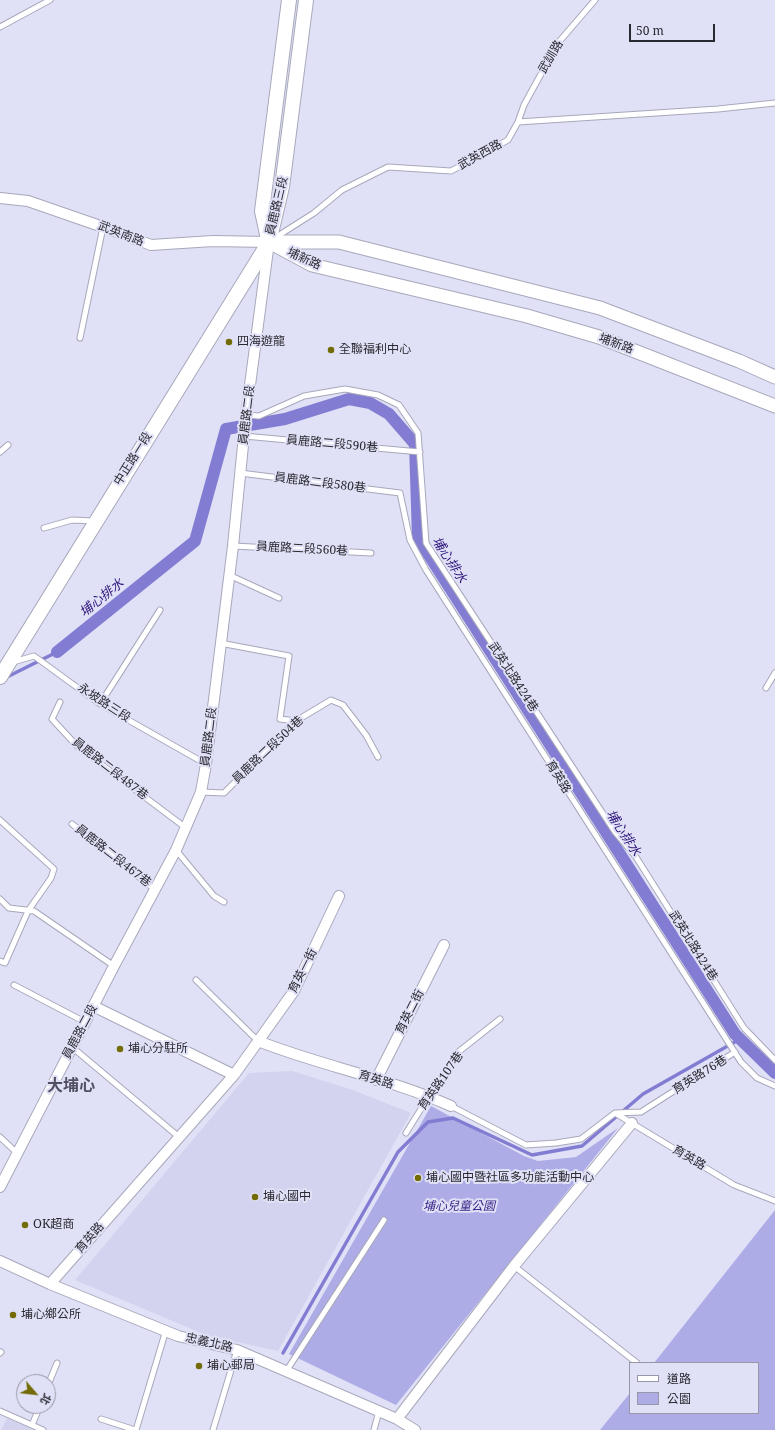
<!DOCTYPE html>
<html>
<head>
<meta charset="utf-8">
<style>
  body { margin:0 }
  #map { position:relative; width:775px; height:1430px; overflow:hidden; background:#e0e1f6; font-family:"Noto Serif","Noto Sans TC",serif }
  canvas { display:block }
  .legend { position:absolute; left:629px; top:1362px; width:130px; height:52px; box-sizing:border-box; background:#e0e1f6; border:1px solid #9797a7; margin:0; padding:5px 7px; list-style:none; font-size:12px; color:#292931 }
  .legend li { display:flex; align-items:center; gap:8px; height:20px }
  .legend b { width:20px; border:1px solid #9797a7 }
  .north { position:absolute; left:16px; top:1374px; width:40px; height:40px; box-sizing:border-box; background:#e0e1f6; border:1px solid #9797a7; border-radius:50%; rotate:118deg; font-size:11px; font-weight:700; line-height:16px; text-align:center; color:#292931 }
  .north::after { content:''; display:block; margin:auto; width:14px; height:18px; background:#726b06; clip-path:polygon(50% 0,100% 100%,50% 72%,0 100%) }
  .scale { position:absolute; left:629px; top:24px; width:86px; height:18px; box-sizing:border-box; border:2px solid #292931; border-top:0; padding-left:5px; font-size:12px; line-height:14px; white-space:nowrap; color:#292931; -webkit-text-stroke:3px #e0e1f6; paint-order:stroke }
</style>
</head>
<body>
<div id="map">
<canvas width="775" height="1430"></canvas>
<ul class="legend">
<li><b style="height:5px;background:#fff"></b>道路</li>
<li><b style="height:11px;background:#adace7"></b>公園</li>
</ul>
<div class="north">北</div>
<div class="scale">50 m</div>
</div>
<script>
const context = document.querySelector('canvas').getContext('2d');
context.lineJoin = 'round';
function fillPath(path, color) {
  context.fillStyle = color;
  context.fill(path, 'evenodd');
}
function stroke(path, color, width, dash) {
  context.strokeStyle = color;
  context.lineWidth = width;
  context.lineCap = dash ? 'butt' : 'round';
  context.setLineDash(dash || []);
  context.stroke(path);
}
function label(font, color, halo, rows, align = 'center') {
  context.font = font + ' "Noto Serif","Noto Sans TC",serif';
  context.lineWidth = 4;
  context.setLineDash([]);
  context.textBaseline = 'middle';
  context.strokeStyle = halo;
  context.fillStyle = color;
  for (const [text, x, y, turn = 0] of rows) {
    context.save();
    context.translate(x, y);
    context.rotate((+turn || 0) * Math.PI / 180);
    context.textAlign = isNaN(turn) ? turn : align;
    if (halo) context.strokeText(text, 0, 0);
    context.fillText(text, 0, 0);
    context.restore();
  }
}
fillPath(new Path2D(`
  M292,1071l58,18 61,24 -133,238 -72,-16 -131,-55 174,-207z
  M7,1418l27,12h-33z`), '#d3d3ef');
fillPath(new Path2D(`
  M431,1106l93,50 14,5 38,-4 42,-29 -222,277 -107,-51z
  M775,1210v220h-175l30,-37v20h128v-50h-104z`), '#adace7');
stroke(new Path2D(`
  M5,678l52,-26
  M283,1353l115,-201 30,-30 25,-4 79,37 50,-9 61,-52 97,-55`), '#827dd2', 3.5);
stroke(new Path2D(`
  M57,652l138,-111 31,-112 59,-10 64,-20 21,4 19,11 26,30 3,94 317,496 40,39`), '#827dd2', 12);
const service = new Path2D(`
  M0,27l50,-27
  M518,122l6,-17 34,-62 37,-43
  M273,239l41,-26 28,-23 46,-23 63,4 57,-31 10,-18 200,-13 57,-6
  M80,338l23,-111
  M246,415l13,1 45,-20 41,-7 33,6 21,10 19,28 8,110 189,289 21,25 108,171 31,32
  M244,436l176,16
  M0,452l8,-7
  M240,473l160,20 10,47 16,30 315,492 16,16 18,8
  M44,528l28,-8 22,1
  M233,546l138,7
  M229,575l50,23
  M220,643l69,13 -9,63 16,2
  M13,662l21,-6 66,48 106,60
  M766,688l9,-15
  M60,702l-8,17 25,27 109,82
  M100,704l60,-94
  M201,792l23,1 72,-72 35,-21 12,5 23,30 12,22
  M0,820l54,49 -3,9 -23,33 -23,52 -5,-2
  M72,824l82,65
  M176,850l38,46 10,6
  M0,899l9,9 25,3 80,55
  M196,980l62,61
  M14,985l71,37
  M72,1047l107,90
  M451,1106l75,39 30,-2 25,-4 34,-26 119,72 41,16
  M615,1113l26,-1 94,-60
  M406,1133l23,-37 28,-43 43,-34
  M0,1137l17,16
  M514,1266l123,97
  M0,1353l1,-1
  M287,1370l97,-150
  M48,1385l9,-22
  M0,1411l43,19
  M101,1419l34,11
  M32,1425l8,-19
  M136,1430l30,-100
  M213,1430l24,-80
  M374,1430l5,-19`);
const minor = new Path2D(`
  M0,198l28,3 75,26 48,18 62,-4 56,1 -23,173 -13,131 -27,218 -5,28 -25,58 -62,116 -114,221
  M93,1006l141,69
  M258,1041c63,25 131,37 193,65
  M376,1080l68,-135
  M0,1261l50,23 128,52 59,14 160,69 18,11
  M50,1284l184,-209 60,-84 45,-95
  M397,1419l117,-153 118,-143`);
const tertiary = new Path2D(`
  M269,242l43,23 215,51 72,21 176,69
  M270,242h69l261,66 139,53 36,16`);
const secondary = new Path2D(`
  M268,239l-6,-28 27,-211
  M0,677l269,-435 13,-55 24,-187`);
stroke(service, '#a8a8bc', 7);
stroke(minor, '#a8a8bc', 12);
stroke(tertiary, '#a8a8bc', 15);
stroke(secondary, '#a8a8bc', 16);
stroke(service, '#fff', 5);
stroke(minor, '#fff', 10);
stroke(tertiary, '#fff', 13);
stroke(secondary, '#fff', 14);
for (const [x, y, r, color] of [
  [229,342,4,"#726b06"],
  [331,350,4,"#726b06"],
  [120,1049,4,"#726b06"],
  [418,1178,4,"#726b06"],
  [255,1197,4,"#726b06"],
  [25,1225,4,"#726b06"],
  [13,1315,4,"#726b06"],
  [199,1366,4,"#726b06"]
]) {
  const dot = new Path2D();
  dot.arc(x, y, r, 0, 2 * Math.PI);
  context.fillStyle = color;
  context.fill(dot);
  stroke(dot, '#e0e1f6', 1.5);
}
label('12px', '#292931', '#e0e1f6', [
  ["武訓路",551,57,-59],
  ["武英西路",480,155,-29],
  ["員鹿路三段",277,206,-77],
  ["武英南路",121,234,21],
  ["埔新路",304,259,24],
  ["埔新路",616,344,20],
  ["員鹿路二段",247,415,-83],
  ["員鹿路二段590巷",332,444,5],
  ["中正路一段",133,459,-58],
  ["員鹿路二段580巷",320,483,7],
  ["員鹿路二段560巷",302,549,3],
  ["武英北路424巷",513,677,57],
  ["永坡路三段",104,703,33],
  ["員鹿路二段",209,737,-83],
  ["員鹿路二段504巷",268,750,-43],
  ["員鹿路二段487巷",110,769,38],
  ["育英路",558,777,58],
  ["員鹿路二段467巷",113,856,38],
  ["武英北路424巷",693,946,58],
  ["育英一街",303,971,-63],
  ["育英二街",410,1012,-63],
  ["員鹿路二段",80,1032,-62],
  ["育英路76巷",700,1075,-32],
  ["育英路",376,1080,17],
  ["育英路107巷",441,1081,-55],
  ["育英路",689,1158,31],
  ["育英路",90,1238,-49],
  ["忠義北路",209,1343,13]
]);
label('12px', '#292931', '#e0e1f6', [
  ["四海遊龍",237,342],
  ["全聯福利中心",339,350],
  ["埔心分駐所",128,1049],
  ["埔心國中暨社區多功能活動中心",426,1178],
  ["埔心國中",263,1197],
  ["OK超商",33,1225],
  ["埔心鄉公所",21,1315],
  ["埔心郵局",207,1366]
], 'left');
label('italic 12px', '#392488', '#e0e1f6', [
  ["埔心兒童公園",459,1207]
]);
label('italic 13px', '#30177c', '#e0e1f6', [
  ["埔心排水",449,560,57],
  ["埔心排水",102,598,-39],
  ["埔心排水",623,833,57]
]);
label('bold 16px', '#505062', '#e0e1f6', [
  ["大埔心",71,1086]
]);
</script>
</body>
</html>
